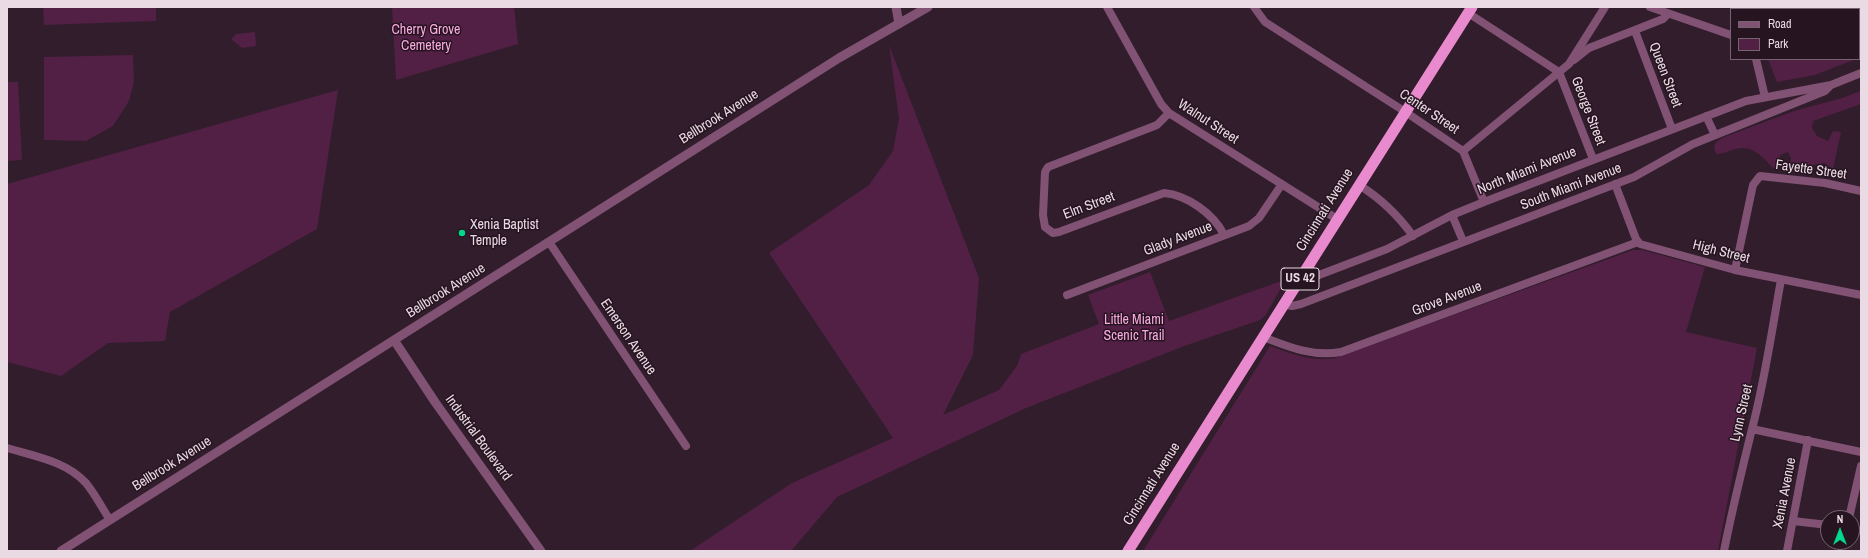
<!DOCTYPE html>
<html>
<head>
<meta charset="utf-8">
<style>
  body { margin:0 }
  #map { position:relative; width:1868px; height:558px; overflow:hidden; background:#311d2b; font-family:"Archivo Narrow",sans-serif }
  canvas { display:block }
  .frame { position:absolute; inset:0; border:8px solid #e9dae3; pointer-events:none }
  .legend { position:absolute; left:1730px; top:8px; width:130px; height:52px; box-sizing:border-box; background:#271421; border:1px solid #75636f; margin:0; padding:5px 7px; list-style:none; font-size:12px; color:#e9dae3 }
  .legend li { display:flex; align-items:center; gap:8px; height:20px }
  .legend b { width:20px; border:1px solid #75636f }
  .north { position:absolute; left:1820px; top:510px; width:40px; height:40px; box-sizing:border-box; background:#271421; border:1px solid #75636f; border-radius:50%; rotate:0deg; font-size:11px; font-weight:700; line-height:16px; text-align:center; color:#e9dae3 }
  .north::after { content:''; display:block; margin:auto; width:14px; height:18px; background:#00d98c; clip-path:polygon(50% 0,100% 100%,50% 72%,0 100%) }
</style>
</head>
<body>
<div id="map">
<canvas width="1868" height="558"></canvas>
<div class="frame"></div>
<ul class="legend">
<li><b style="height:5px;background:#815273"></b>Road</li>
<li><b style="height:11px;background:#522045"></b>Park</li>
</ul>
<div class="north">N</div>
</div>
<script>
const context = document.querySelector('canvas').getContext('2d');
context.lineJoin = 'round';
function fillPath(path, color) {
  context.fillStyle = color;
  context.fill(path, 'evenodd');
}
function stroke(path, color, width, dash) {
  context.strokeStyle = color;
  context.lineWidth = width;
  context.lineCap = dash ? 'butt' : 'round';
  context.setLineDash(dash || []);
  context.stroke(path);
}
function label(font, color, halo, rows, align = 'center') {
  context.font = font + ' "Archivo Narrow",sans-serif';
  context.lineWidth = 3;
  context.setLineDash([]);
  context.textBaseline = 'middle';
  context.strokeStyle = halo;
  context.fillStyle = color;
  for (const [text, x, y, turn = 0] of rows) {
    context.save();
    context.translate(x, y);
    context.rotate((+turn || 0) * Math.PI / 180);
    context.textAlign = isNaN(turn) ? turn : align;
    if (halo) context.strokeText(text, 0, 0);
    context.fillText(text, 0, 0);
    context.restore();
  }
}
fillPath(new Path2D(`
  M43,7h113v14l-112,4z
  M392,7h122l4,37 -122,36z
  M1785,7h76v50l-2,1v-49h-75z
  M255,32l1,14 -14,2 -11,-9 5,-5z
  M889,45l90,233 -6,77 -30,60 56,-25 18,-24 4,-12 78,-30 -11,-29 62,-23 19,49 115,-41v3l-19,33 -5,4 -73,25 -161,63 -189,89 -46,54h-101l102,-68 101,-45 -124,-185 100,-68 24,-34 6,-32z
  M133,55l1,27 -5,19 -16,25 -27,15 -42,-1v-83z
  M1768,59h88l-41,16 -38,7z
  M7,82h11l4,78 -15,1z
  M338,90l-21,139 -147,83 -5,29 -57,2 -47,33 -54,-14v-178z
  M1861,91v13l-48,17 -1,7 5,8 11,5 5,-10 8,1 -8,37 -9,-6 -11,2 -1,9 -24,-2 3,-14 -3,-6 -8,3 -4,16c-11,-11 -22,-27 -40,-22 -6,1 -12,5 -19,5 -7,-10 1,-14 10,-18l67,-25 48,-13z
  M1633,250h9l63,17 -19,65 71,16 -39,203h-575l127,-205c23,8 41,16 65,12z`), '#522045');
stroke(new Path2D(`
  M1107,7l54,97 8,9 168,106
  M1254,7l11,15 139,89 59,40 21,51
  M1650,7l81,28
  M1774,9l1,-2
  M1468,13l91,59 34,87
  M1635,31l37,98
  M1756,59l9,38
  M1574,60l15,-12 74,-29 5,-5
  M1169,113l-12,12 -109,42 -3,5 -2,43 2,12 8,6 6,-1 105,-39c23,2 50,21 60,42
  M1706,116l9,19
  M1463,151l106,-87 36,-57
  M1615,184l21,55 4,5 95,26 126,25
  M1359,185c21,13 39,30 54,51
  M1452,215l11,26
  M549,242l137,204
  M1735,270l18,-85 7,-9 65,7 36,8
  M1303,273l16,2 68,-26 65,-34 32,-13 262,-101 85,-16
  M1067,295l182,-69 10,-8 23,-34
  M1283,304l9,2 9,-2 333,-127 59,-33 132,-53 6,-6 30,-12
  M1263,337c26,10 49,20 78,15l297,-110
  M1752,429l109,23
  M7,448c27,8 59,13 79,35 9,11 16,25 24,37
  M1849,518l12,-52
  M1793,521l35,4
  M1852,529l9,2
  M1724,551c8,-41 18,-81 28,-122 13,-49 20,-100 29,-149
  M1787,551l21,-111`), '#815273', 8);
stroke(new Path2D(`
  M896,7l3,17
  M394,340l41,62 106,149
  M61,551l778,-493 89,-51`), '#815273', 9);
stroke(new Path2D(`
  M1128,551l344,-544`), '#ea8ace', 11);
for (const [x, y, r, color] of [
  [462,233,4,"#00d98c"]
]) {
  const dot = new Path2D();
  dot.arc(x, y, r, 0, 2 * Math.PI);
  context.fillStyle = color;
  context.fill(dot);
  stroke(dot, '#271421', 1.5);
}
for (const [x, y, w] of [
  [1300,279,38]
]) {
  const box = new Path2D();
  box.roundRect(x - w / 2, y - 11, w, 22, 3);
  context.fillStyle = '#271421';
  context.fill(box);
  stroke(box, '#e9dae3', 1);
}
label('bold 13px', '#e9dae3', null, [
  ["US 42",1300,279]
]);
label('14px', '#fbabe2', '#271421', [
  ["Cherry Grove",426,30],
  ["Cemetery",426,46],
  ["Little Miami",1134,320],
  ["Scenic Trail",1134,336]
]);
label('14px', '#e9dae3', '#271421', [
  ["Queen Street",1665,75,69],
  ["George Street",1588,111,69],
  ["Center Street",1429,112,34],
  ["Bellbrook Avenue",719,117,-32],
  ["Walnut Street",1208,122,33],
  ["Fayette Street",1811,170,8],
  ["North Miami Avenue",1527,171,-22],
  ["South Miami Avenue",1571,187,-21],
  ["Elm Street",1089,206,-21],
  ["Cincinnati Avenue",1325,210,-58],
  ["Glady Avenue",1178,239,-21],
  ["High Street",1721,252,14],
  ["Bellbrook Avenue",446,291,-32],
  ["Grove Avenue",1447,299,-21],
  ["Emerson Avenue",628,337,56],
  ["Lynn Street",1742,413,-77],
  ["Industrial Boulevard",478,438,54],
  ["Bellbrook Avenue",172,464,-32],
  ["Cincinnati Avenue",1152,484,-58],
  ["Xenia Avenue",1785,493,-79]
]);
label('14px', '#e9dae3', '#271421', [
  ["Xenia Baptist",470,225],
  ["Temple",470,241]
], 'left');
</script>
</body>
</html>
